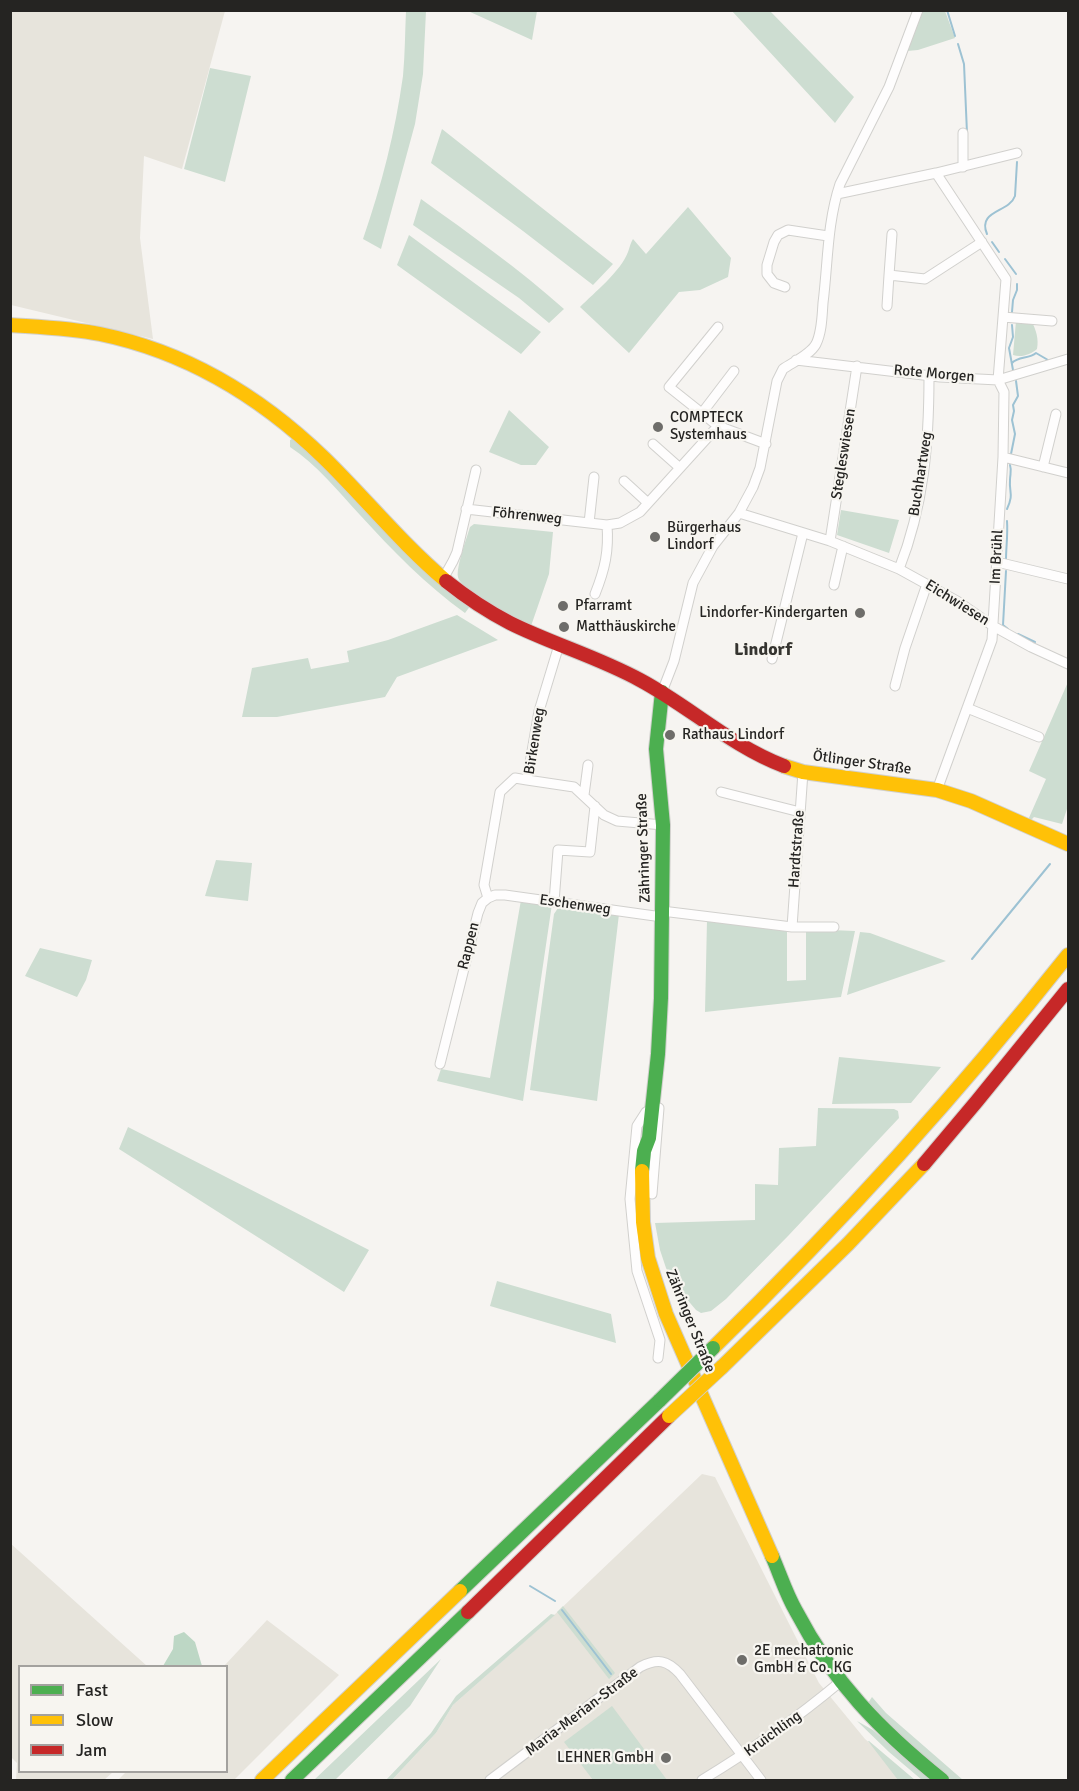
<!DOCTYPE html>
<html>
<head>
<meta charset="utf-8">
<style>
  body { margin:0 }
  #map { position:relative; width:1079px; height:1791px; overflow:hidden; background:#f6f4f1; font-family:Signika,sans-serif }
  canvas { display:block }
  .frame { position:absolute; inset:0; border:12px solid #252422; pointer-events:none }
  .legend { position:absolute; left:18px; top:1665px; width:210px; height:108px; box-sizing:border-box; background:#f7f5f0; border:2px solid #a3a19e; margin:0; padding:8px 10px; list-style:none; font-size:18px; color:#252422 }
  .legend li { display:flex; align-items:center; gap:12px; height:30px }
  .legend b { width:30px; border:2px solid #a3a19e }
</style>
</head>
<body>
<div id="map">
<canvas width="1079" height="1791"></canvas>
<div class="frame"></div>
<ul class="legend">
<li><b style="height:8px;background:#4caf50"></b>Fast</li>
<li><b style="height:8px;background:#ffc107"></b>Slow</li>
<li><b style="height:8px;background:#c62828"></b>Jam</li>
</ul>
</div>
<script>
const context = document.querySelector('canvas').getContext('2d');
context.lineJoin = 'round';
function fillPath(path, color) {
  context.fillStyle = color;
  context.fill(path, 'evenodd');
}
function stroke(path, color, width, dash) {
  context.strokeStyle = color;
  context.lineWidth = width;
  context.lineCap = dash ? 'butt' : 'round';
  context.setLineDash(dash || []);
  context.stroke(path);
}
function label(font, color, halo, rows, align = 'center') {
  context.font = font + ' Signika,sans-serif';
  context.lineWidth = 4.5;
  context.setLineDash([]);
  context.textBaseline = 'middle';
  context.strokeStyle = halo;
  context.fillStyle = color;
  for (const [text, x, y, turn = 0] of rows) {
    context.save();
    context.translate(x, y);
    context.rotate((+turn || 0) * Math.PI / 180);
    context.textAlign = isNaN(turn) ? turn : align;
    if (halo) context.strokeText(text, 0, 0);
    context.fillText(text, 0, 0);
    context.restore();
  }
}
fillPath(new Path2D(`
  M11,10l214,1 -43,158 -38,-13 -4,82 13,101 -142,-34z
  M702,1474l13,3 104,206 46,56 47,41h-520l44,-47 17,-28 98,-87z
  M10,1543l137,123h-127v106h93l-9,8h-88l1,-17 -7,-7z
  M267,1620l72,55 -105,105h-116l8,-8h100v-106h-2z`), '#e7e4dc');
fillPath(new Path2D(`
  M406,11h20l-3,63 -8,50 -34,125 -18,-10c19,-55 32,-106 40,-163 2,-22 2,-44 3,-65z
  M468,11h69l-5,29z
  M732,11h38l84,86 -19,26z
  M921,11h24l10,27 -37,12 -11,1z
  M210,68l41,8 -26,106 -41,-13z
  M442,129l171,135 -20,21 -70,-54 -92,-68z
  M421,199c49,35 98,70 143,110l-15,14 -30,-25 -106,-73z
  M688,207l43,51 -3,19 -28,13 -21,2 -50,61 -49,-46c14,-14 41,-36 48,-55 2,-5 2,-8 5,-13l13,15z
  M409,235l132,97 -20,22 -124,-89z
  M1016,321l16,1c4,8 7,17 5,27 -6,5 -15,9 -24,6z
  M509,410l40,37 -13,18h-15l-32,-13z
  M294,438l177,167 -6,8c-39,-28 -73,-63 -105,-98 -22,-24 -43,-50 -70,-68v-7z
  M841,510l58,10 -10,33 -52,-18z
  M474,524l79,8 -4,42 -18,52c-13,-6 -71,-36 -73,-49 -2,-10 9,-40 12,-50z
  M457,615l41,25 -101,37 -12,20 -108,20h-35l10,-49 56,-10 3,11 38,-7 -2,-11 41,-11z
  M1068,682v124l-6,18 -28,-7 -3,3h-3l18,-41 -17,-8z
  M216,860l36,3 -4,38 -43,-5z
  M521,900l31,4 -29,197 -86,-20 4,-12 49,9z
  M560,905l59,9 -22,187 -67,-11 24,-176z
  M707,920l80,8v53l19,-1v-51l49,2 -14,66 -136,15z
  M860,932l10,1 76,28 -99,34z
  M40,948l52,12 -6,20 -9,17 -52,-21z
  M839,1057l102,10 -30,36 -79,1z
  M818,1108l76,1 4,2 1,7 -111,118 -62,63 -15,12 -10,2 -5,-3 -22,-26 -8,-16 -6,-18 -5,-27 100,-3v-36l23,1 1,-37 37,-2z
  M128,1127l241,123 -25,42 -225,-143z
  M497,1281l114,33 5,29 -126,-37z
  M563,1606l52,67 -6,6 -52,-67z
  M551,1614l4,1 -102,90 -17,28 -44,47h-6l45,-47 25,-37z
  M441,1659l-31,47 -75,74h-21z
  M872,1697l14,16 77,67h-13l-56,-47 -26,-30z
  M612,1706l55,74h-74l-29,-38z
  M857,1721l16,9 29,26 33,24h-13l-33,-28z
  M868,1741h1l46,39h-17z`), '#cdddd1');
fillPath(new Path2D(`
  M184,1632l11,10 7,24h-39l10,-17 1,-13z`), '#bdd7c5');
stroke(new Path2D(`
  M947,10l8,26
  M958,44l6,20 3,69
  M987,234c-10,-24 22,-21 28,-38l2,-34
  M992,242l7,10
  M1005,259l11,15
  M1012,312l1,-12 4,-10v-6
  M1012,325l1,12 -4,11 4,22
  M1012,363c6,-7 17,-4 24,-10l12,7
  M1011,454l4,-20 -3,-14 2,-9 -1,-6 5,-9 -2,-15
  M1007,509c7,-15 2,-16 3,-29 0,-6 2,-9 0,-15
  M1006,560c0,-13 2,-25 1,-39
  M1006,571l-3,54 5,4
  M1018,634l17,8
  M972,959l78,-95
  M530,1586l25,15
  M562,1610l49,64`), '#9dc2d3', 2);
const street = new Path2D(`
  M963,133v34
  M936,173l81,-20
  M837,194l99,-21 70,106 -8,101 6,12 -1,65 -11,183 -55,150
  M892,234l-3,41 36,4 57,-37
  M785,287l-11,-4 -7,-9v-9l7,-23 4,-7 10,-5 40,6
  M887,306l2,-31
  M1003,317l49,4
  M718,327l-49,60 49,39 48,18
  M796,360l144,17 58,3 70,-21
  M702,413l32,-42
  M653,444l27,24
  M1003,457l65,16
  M1043,467l13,-53
  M624,481l24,22
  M466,509l141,16 13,-2 20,-11 78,-86
  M739,513l91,28 69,28 58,32 36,25 38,21 37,17
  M589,523l5,-46
  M830,541l27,-175
  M997,562l71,17
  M899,569c25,-63 30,-126 30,-193
  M443,579l10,-18 4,-9 19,-82
  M834,585l9,-39
  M595,594c10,-25 14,-43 12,-69
  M559,645l-20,66 -12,69 47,7 30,28 13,6 46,4
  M772,659l31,-126
  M895,686l10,-38 22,-64
  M662,692l12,-31 19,-78 20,-37 26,-33 14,-26 7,-19 17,-87 6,-12c10,-7 27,-14 33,-25 6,-12 6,-28 7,-41 5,-40 4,-80 17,-119l49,-97 29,-77
  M967,708l72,29
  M721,792l79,20
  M584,795l4,-30
  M488,898l7,-3h10l157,22
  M488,898l-4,-13 16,-93 15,-14 12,2
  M554,902l4,-52 32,2 5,-46
  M662,911l130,16h42
  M792,927l11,-155
  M440,1064l38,-151 4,-10 6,-5
  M652,1194l7,-86 -8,1 -5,3 -9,14 -7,73 7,72 23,69 -2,18
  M490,1780l150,-113c18,-9 27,-7 40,7l81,106
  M702,1780c48,-29 95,-62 138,-98`);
const fast = new Path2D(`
  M642,1171l2,-20 5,-13 9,-84 3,-56 2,-173 -7,-76 6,-57
  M772,1556c8,18 14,38 24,55 37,71 84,119 146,169
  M460,1591l200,-191
  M292,1780l176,-168`);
const slow = new Path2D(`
  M10,325c30,2 61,3 90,9 87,18 161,63 224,124 41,40 77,85 122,123
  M784,766l19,6 134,18 34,11 97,43
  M642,1171l1,51 5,36 18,56 106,242
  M713,1348c127,-124 245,-254 355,-393
  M722,1367l126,-123 76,-80
  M262,1780l198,-189`);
const jam = new Path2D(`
  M446,581c20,16 41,30 64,42 42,21 88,34 130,57 49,26 91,66 144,86
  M924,1164l53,-63 91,-112
  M468,1612l201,-196`);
stroke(street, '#d1d0cd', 11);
stroke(fast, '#d1d0cd', 16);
stroke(slow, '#d1d0cd', 16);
stroke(jam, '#d1d0cd', 16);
stroke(street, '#fefdfd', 9);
stroke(fast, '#4caf50', 14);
stroke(slow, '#ffc107', 14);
stroke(jam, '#c62828', 14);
const fastBridge = new Path2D(`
  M660,1400l53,-52`);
const slowBridge = new Path2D(`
  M669,1416l53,-49`);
stroke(fastBridge, '#d1d0cd', 16, []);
stroke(slowBridge, '#d1d0cd', 16, []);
stroke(fastBridge, '#4caf50', 14);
stroke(slowBridge, '#ffc107', 14);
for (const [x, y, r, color] of [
  [658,427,6,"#6e6d6a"],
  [655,537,6,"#6e6d6a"],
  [563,606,6,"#6e6d6a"],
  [860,613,6,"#6e6d6a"],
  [564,627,6,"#6e6d6a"],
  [670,735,6,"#6e6d6a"],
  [742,1660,6,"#6e6d6a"],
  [666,1758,6,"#6e6d6a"]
]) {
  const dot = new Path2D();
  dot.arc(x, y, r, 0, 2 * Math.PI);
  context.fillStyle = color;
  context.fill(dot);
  stroke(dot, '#f7f5f0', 2);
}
label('15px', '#252422', '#f7f5f0', [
  ["Rote Morgen",934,374,5],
  ["Stegleswiesen",844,454,-81],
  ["Buchhartweg",921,474,-81],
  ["Föhrenweg",527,516,6],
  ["Im Brühl",997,557,-87],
  ["Eichwiesen",957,603,32],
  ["Birkenweg",535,741,-81],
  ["Ötlinger Straße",862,763,8],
  ["Zähringer Straße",644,848,-92],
  ["Hardtstraße",797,849,-86],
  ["Eschenweg",575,905,8],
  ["Rappen",469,946,-76],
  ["Zähringer Straße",690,1321,68],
  ["Maria-Merian-Straße",582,1712,-37],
  ["Kruichling",773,1734,-36]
]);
label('15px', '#252422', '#f7f5f0', [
  ["COMPTECK",670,418],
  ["Systemhaus",670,435],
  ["Bürgerhaus",667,528],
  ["Lindorf",667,545],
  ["Pfarramt",575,606],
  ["Lindorfer-Kindergarten",848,613,"right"],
  ["Matthäuskirche",576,627],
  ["Rathaus Lindorf",682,735],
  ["2E mechatronic",754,1651],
  ["GmbH & Co. KG",754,1668],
  ["LEHNER GmbH",654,1758,"right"]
], 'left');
label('bold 18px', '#353430', '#f7f5f0', [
  ["Lindorf",763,650]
]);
</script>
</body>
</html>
